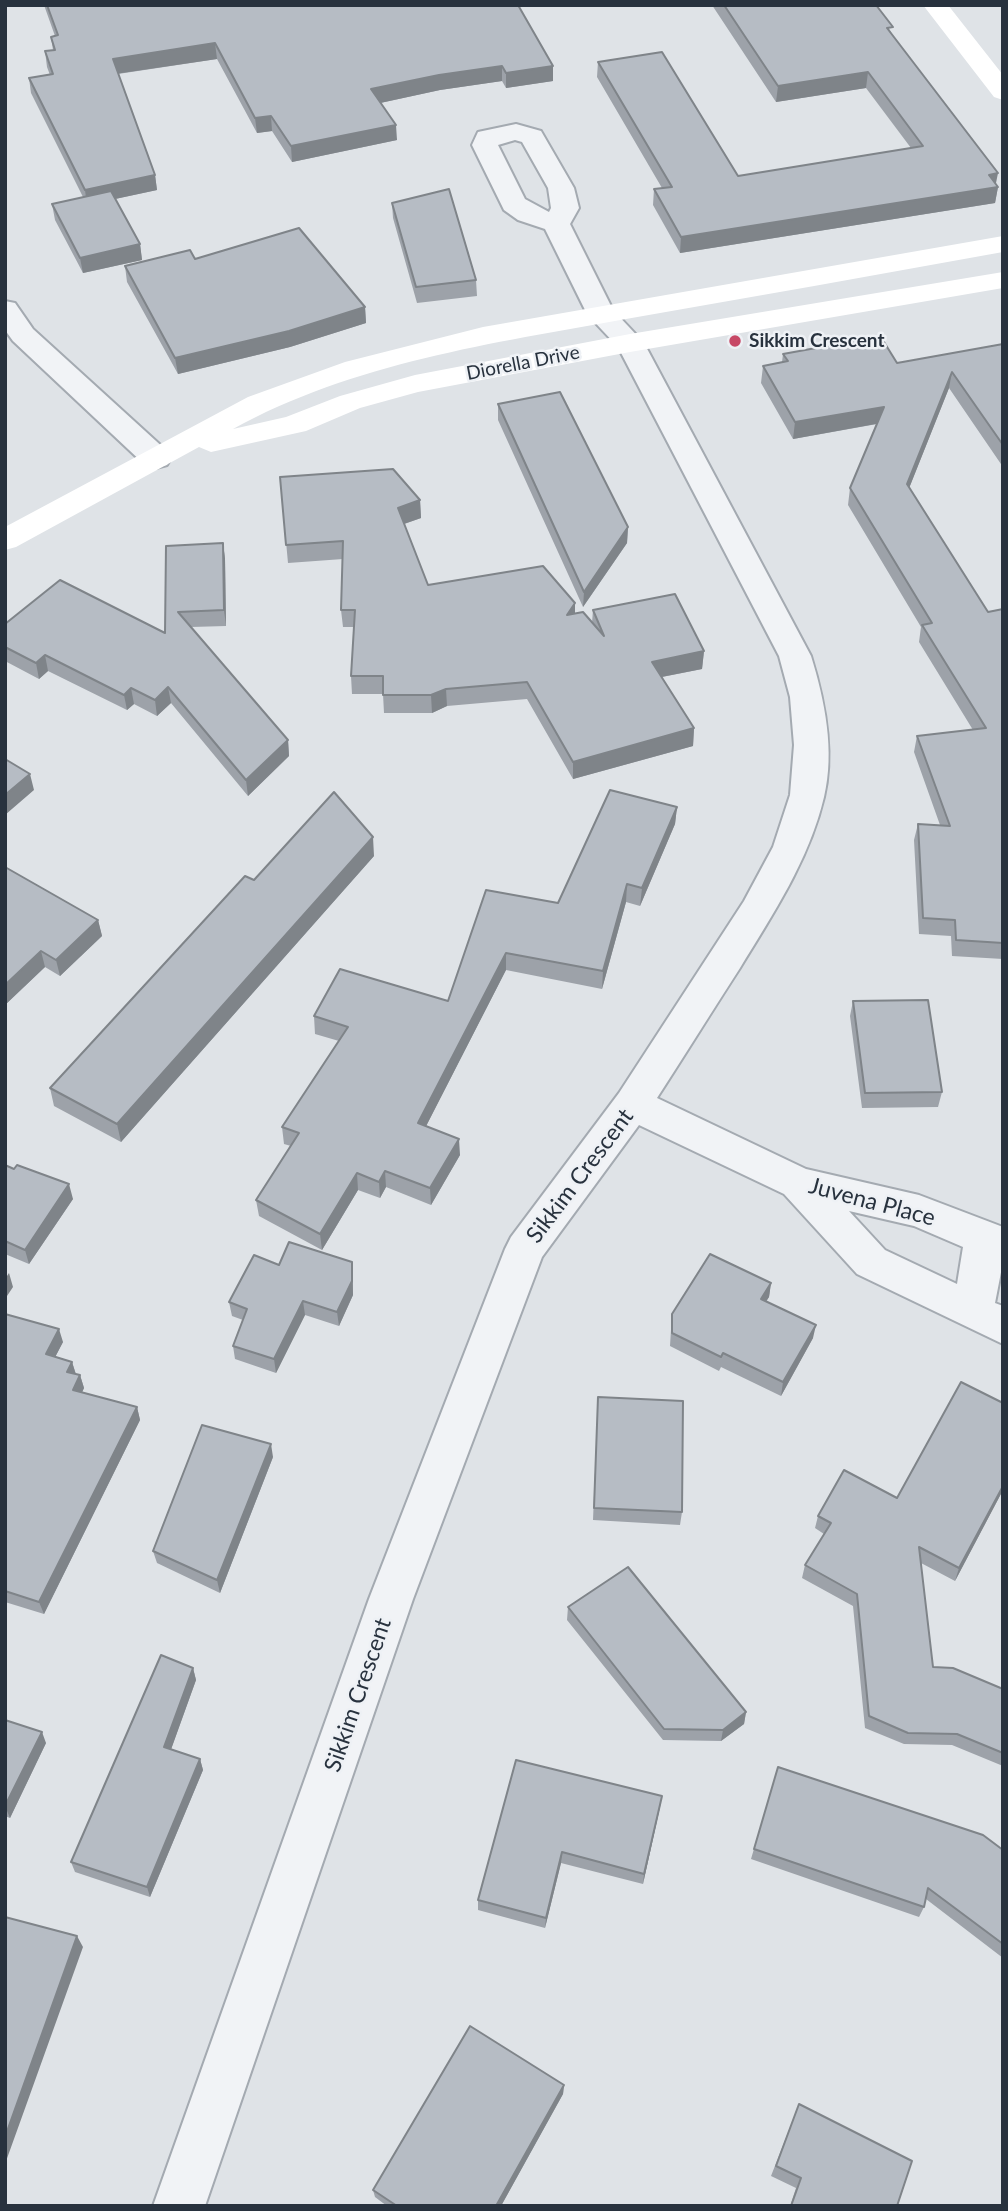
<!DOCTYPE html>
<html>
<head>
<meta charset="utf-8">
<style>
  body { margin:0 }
  #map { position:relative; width:1008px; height:2211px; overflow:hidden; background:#dfe3e7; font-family:Lato,sans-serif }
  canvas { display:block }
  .frame { position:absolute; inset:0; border:7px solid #28323e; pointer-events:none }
</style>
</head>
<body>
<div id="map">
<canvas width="1008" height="2211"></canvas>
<div class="frame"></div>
</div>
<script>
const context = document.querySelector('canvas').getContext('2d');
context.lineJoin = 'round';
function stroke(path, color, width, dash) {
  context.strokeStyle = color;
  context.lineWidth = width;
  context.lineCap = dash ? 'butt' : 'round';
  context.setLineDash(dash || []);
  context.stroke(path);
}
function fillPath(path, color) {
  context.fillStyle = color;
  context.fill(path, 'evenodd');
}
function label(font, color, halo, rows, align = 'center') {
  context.font = font + ' Lato,sans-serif';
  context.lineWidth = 5;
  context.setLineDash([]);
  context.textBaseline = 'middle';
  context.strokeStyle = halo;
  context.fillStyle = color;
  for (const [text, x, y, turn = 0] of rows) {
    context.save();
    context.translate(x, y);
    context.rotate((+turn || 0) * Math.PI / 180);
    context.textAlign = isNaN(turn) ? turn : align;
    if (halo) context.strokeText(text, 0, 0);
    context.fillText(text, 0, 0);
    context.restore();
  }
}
const street = new Path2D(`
  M516,124l25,7 33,57 5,20 -9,16 43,86 31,33 167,313c14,45 24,95 13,141 -15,63 -51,117 -84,171 -28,43 -55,87 -83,130l149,71 113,26 84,32v35l-8,41 8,3v38l-146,-70 -73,-80 -145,-69 -97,132 -129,342 -208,607h-52l216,-607 136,-350 6,-12 108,-144 125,-192 29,-54 17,-52 4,-50 -4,-48 -11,-41 -161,-309 -31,-33 -42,-85 -27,-9 -14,-10 -32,-65 6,-13zM515,140l7,2 26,46 3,20 -2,4 -24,-13 -27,-54zM849,1211l65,15 49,21 -6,37 -72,-34z
  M5,301l10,2 18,26 134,122 4,7 -4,7 -11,3 -11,-3 -132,-124 -8,-11z`);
stroke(street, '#a4aab1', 4);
fillPath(street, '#f1f3f6');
fillPath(new Path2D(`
  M923,5h25l55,70v25l-9,-3z
  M1003,236v16c-126,23 -252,45 -377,67 -133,24 -273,44 -393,110l53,-12 54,-21 75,-21 215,-41 373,-62v16l-373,64 -212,40 -58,16 -54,23 -95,21 -12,-5 -183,100 -11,3v-23l243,-130 97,-35 138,-35z`), '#fff');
fillPath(new Path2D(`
  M44,5h474l35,76 -47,7 -4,-7 -62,9 -60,13 17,37 -105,22 -20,-31 -15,2 -40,-74 -99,15 37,101 2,15 -42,9 25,45 2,16 -59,13 -28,-53 -3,-16 31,-7 -52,-104 -2,-15 21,-3 -3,-8 -2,-16 8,-1 -2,-13 4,-1z
  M712,5h164l16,29 106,153 -3,16 -315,50 -27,-48 1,-16 8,-1 -65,-111 1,-15 140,114 173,-28 -45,-60 -90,14z
  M392,203l84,77 1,16 -60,7 -24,-85z
  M195,259l170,48 1,16 -76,24 -112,27 -51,-92 -2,-16z
  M1003,344v123l-54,-79 -40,100 79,124 15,-3v350l-51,-3 -1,-20 -32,-2 -5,-94 4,-16 22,1 -26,-73 3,-16 56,-6 -54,-88 2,-15 -73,-122 2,-17 27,-64 -84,15 -32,-56 2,-17 19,-4 1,-8 81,-8 33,17z
  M498,404l130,123 -1,16 -44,64 -85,-187z
  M280,477l140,23 1,18 -17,6 24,61 147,18v10l17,10 1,-13 111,41 -2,18 -40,8 32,51 -1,18 -120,33 -46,-80 -80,7 -15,7h-48l-1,-19h-31l-1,-18 3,-49h-11l-2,-17 2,-51 -55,4z
  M223,543l2,16 1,67 -35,1 97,113 1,16 -41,40 -77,-93 -14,13 -23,-12 -7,6 -79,-39 -9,8 -34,-18v-37l160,9z
  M677,807l-2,17 -35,82 -14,-4 -24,87 -96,-19 -80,156 34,29 -29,50 -45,-18 -6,11 -22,-8 -36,60 -63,-34 -3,-16 35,-54 -7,-2 -2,-17 57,-86 -24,-7 -1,-18 134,-15 110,-98z
  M374,856l-253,286 -67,-36 -4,-18 204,-208z
  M5,867l93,53 4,16 -42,40 -15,-9 -40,38z
  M853,1001l89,91 -4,15 -76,1 -12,-92z
  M5,1165l68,34 -44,65 -24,-10z
  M279,1265l74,11v19l-14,31 -34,-11 -29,58 -41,-14 -2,-13 10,-26 -11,-4 -3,-14z
  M771,1283l-2,14 -3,4 47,37 -32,58 -60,-29 -2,4 -49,-25 2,-32z
  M5,1314l58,28 -8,15 17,5 4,12 4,1 4,13 -2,4 55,15 3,13 -96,194 -39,-12z
  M598,1397l84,115 -2,13 -87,-5z
  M273,1457l-53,136 -63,-30 -4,-12z
  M1003,1490l-48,91 -34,-18 12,104 70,22v77l-51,-21 -48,-1 -39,-16 -12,-122 -51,-28 3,-13 19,-31 -9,-6 3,-12 79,-18z
  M568,1607l178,105 -2,12 -23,17 -58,-1 -96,-120z
  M193,1668l3,12 -25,69 29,10 3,11 -53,127 -75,-25 -4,-10z
  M5,1720l41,23 -36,75 -5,-2z
  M516,1760l144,47 -17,77 -82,-21 -16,65 -67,-18v-10z
  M778,1767l225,83v108l-77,-59 -2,8 -5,10 -168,-58z
  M564,2085l-1,9 -62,112h-114l-12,-9 -2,-7z
  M799,2104l98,102h-107l6,-18 -25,-12z`), '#9da2a9');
fillPath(new Path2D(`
  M215,43l2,16 -102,15 -2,-15z
  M502,66v15l-62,9 -69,15v-16l68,-14z
  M553,66v15l-47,7v-15z
  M868,72l-2,16 -90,14 2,-16z
  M271,116l1,15 -15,2 -2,-15z
  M396,125l1,15 -105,22 -1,-16z
  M998,173l-3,15 3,-1 -3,16 -315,50 1,-16z
  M155,175l2,15 -70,15 -2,-15z
  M140,244l2,16 -59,13 -3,-15z
  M365,307l1,16 -76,24 -112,27 -3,-16z
  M952,372l-3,16 -45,113 3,-17z
  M884,407l-3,16 -88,16 2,-17z
  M420,500l1,18 -23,8v-18z
  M628,527l-1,16 -44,64 1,-15z
  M223,543l2,16 1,67 -2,-16z
  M575,603v17l-8,-5z
  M704,651l-2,18 -51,10 1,-17z
  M45,655l3,16 -9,8 -3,-16z
  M168,687l3,16 -14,13 -2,-16z
  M131,688l3,16 -7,6 -3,-15z
  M446,689l1,17 -15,7 -1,-18z
  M694,728l-1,18 -120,33v-17z
  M288,740l1,16 -41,40 -2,-16z
  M30,774l4,16 -29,25v-20z
  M677,807l-2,17 -35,82 2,-18z
  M373,837l1,19 -253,286 -4,-18z
  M627,884l-1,18 -24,87 1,-18z
  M98,920l4,16 -42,40 -4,-16z
  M41,951l4,16 -40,38v-20z
  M506,953v17l-87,170 -1,-17z
  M459,1139l1,16 -29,50 -1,-17z
  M385,1171l1,16 -6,11 -1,-16z
  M357,1173l1,17 -36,60 -2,-16z
  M69,1184l4,15 -44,65 -4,-14z
  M352,1262l1,33 -14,31 -2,-14z
  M9,1273l4,14 -8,12v-20z
  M771,1283l-2,14 -10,16 2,-14z
  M303,1301l2,14 -29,58 -2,-14z
  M816,1325l-3,13 -32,58 2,-14z
  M59,1329l4,13 -13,25 -4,-13z
  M72,1362l4,13 -9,-3z
  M80,1375l4,13 -7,15 -4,-13z
  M137,1407l3,13 -96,194 -5,-12z
  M271,1444l2,13 -53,136 -3,-13z
  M1003,1486v4l-48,91 4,-13z
  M193,1668l3,12 -28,78 -4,-11z
  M746,1712l-2,12 -23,17 2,-11z
  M42,1732l4,11 -36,75 -5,-12z
  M200,1759l3,11 -53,127 -3,-10z
  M662,1796l-2,11 -17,77 1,-10z
  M562,1852l-1,11 -16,65 1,-10z
  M77,1936l6,11 -78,217v-27z
  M564,2085l-1,9 -62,112h-5z`), '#7f8489');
const building = new Path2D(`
  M47,5h471l35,61 -47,7 -4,-7 -63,9 -68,14 25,36 -105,21 -20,-30 -16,2 -40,-75 -102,16 42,116 -70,15 -56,-112 24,-4 -8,-23 10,-1 -4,-13 7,-2z
  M724,5h152l17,22 -6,1 111,145 -9,2 9,12 -317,50 -27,-48 18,-2 -74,-125 64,-10 76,124 185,-30 -55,-74 -90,14z
  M449,189l27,91 -60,7 -24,-84z
  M111,191l29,53 -60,14 -28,-54z
  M299,228l66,79 -76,24 -114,27 -50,-92 65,-16 5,9z
  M860,340l4,6 20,-4 13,21 106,-19v101l-51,-73 -45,112 81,128 15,-3v334l-47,-3 -1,-20 -32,-2 -5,-94 32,2 -33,-90 69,-8 -64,-103 10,-2 -82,-135 34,-81 -89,15 -32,-56 25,-5 -5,-7z
  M560,392l68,135 -44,65 -86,-188z
  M393,469l27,31 -22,8 30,77 115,-19 32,37 -8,12 16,-3 21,24 -11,-26 82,-16 29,57 -52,11 42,66 -121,34 -46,-80 -81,7 -15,6h-48v-19h-32l4,-66h-14l2,-69 -57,4 -6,-68z
  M223,543l1,67 -46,2 110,128 -42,40 -78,-93 -13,13 -24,-12 -7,7 -79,-40 -9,8 -31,-16v-23l55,-44 105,53 1,-87z
  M5,759l25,15 -25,21z
  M610,790l67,17 -35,81 -15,-4 -24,87 -97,-18 -88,170 41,16 -29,49 -45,-17 -6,11 -22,-9 -37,61 -64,-34 43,-67 -17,-6 66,-100 -34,-11 26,-47 108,32 38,-111 72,13z
  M334,792l39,45 -256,287 -67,-36 195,-212 9,4z
  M5,867l93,53 -42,40 -15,-9 -36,34z
  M928,1000l14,92 -77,1 -12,-92z
  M5,1165l9,4 3,-4 52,19 -44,66 -20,-9z
  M289,1242l63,20v19l-15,31 -34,-11 -29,58 -41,-13 14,-37 -18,-7 25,-47 25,10z
  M710,1254l61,29 -10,16 55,26 -33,57 -60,-29 -2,4 -49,-24v-19z
  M5,1314l54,15 -13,25 26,8 -5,10 13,3 -7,15 64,17 -98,195 -34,-11z
  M961,1382l42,21v83l-44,82 -40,-21 14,120 20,1 50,21v64l-46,-19 -49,-1 -39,-17 -12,-122 -52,-29 26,-42 -13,-7 26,-46 53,28z
  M598,1397l85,4 -1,111 -88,-4z
  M202,1425l69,19 -54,136 -64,-29z
  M628,1567l118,145 -23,18 -59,-1 -96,-122z
  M161,1655l32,13 -29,79 36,12 -53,128 -76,-25z
  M5,1720l37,12 -37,74z
  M516,1760l146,36 -18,78 -82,-22 -16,66 -68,-18z
  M778,1767l205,68 20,15v94l-75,-56 -4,19 -170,-58z
  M5,1917l72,19 -72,201z
  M470,2026l94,59 -68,121h-99l-24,-16z
  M799,2104l113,57 -15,45h-106l10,-28 -25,-12z`);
fillPath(building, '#b6bcc4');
stroke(building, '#7f8489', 2);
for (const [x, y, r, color] of [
  [735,341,7,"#c74966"]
]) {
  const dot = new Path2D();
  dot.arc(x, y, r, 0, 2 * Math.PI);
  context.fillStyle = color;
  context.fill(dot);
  stroke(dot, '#eef1f5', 2.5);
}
label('bold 19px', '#28323e', '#eef1f5', [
  ["Sikkim Crescent",749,341]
], 'left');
label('19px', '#28323e', '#eef1f5', [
  ["Diorella Drive",523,363,-11]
]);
label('23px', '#28323e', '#eef1f5', [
  ["Sikkim Crescent",580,1176,-53],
  ["Juvena Place",872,1202,15],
  ["Sikkim Crescent",358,1695,-71]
]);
</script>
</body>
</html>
